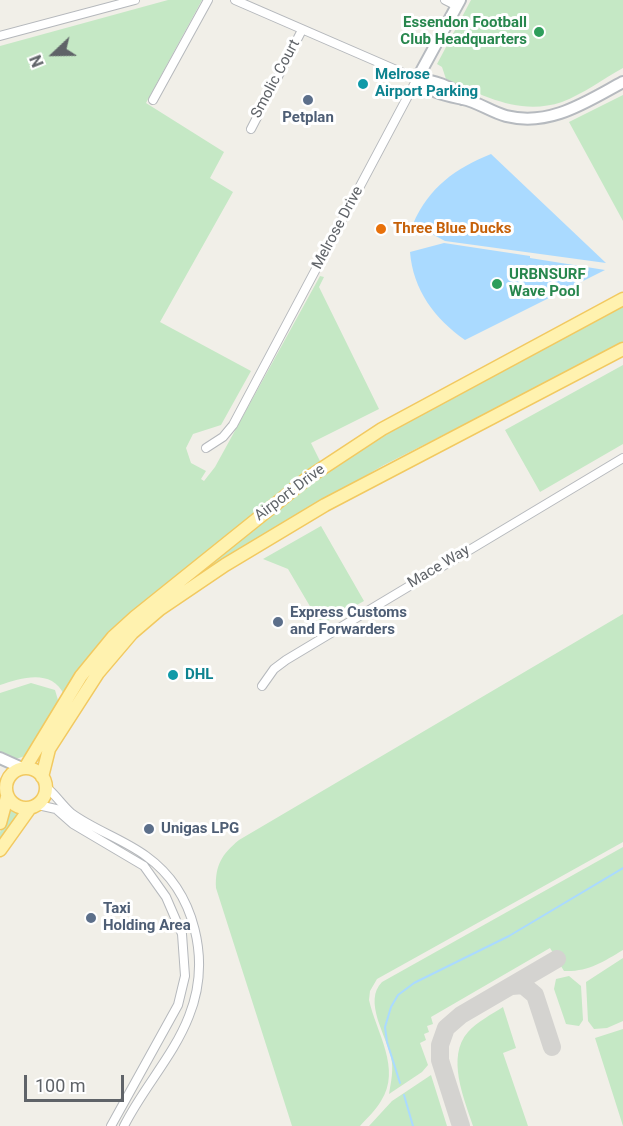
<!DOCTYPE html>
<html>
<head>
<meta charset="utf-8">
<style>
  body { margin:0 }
  #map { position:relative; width:623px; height:1126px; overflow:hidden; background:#f1efe8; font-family:Roboto,sans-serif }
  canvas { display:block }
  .north { position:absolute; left:24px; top:24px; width:60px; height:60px; -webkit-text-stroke:4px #fff; paint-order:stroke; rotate:248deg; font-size:16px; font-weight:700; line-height:24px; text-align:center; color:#5f6368 }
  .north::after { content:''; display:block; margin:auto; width:21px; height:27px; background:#5f6368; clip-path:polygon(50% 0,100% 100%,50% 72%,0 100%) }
  .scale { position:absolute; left:24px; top:1075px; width:100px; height:27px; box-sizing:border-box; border:3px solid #5f6368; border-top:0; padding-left:8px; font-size:18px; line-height:21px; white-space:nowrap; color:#5f6368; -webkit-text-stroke:4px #fff; paint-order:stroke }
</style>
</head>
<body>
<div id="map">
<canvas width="623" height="1126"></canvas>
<div class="north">N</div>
<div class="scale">100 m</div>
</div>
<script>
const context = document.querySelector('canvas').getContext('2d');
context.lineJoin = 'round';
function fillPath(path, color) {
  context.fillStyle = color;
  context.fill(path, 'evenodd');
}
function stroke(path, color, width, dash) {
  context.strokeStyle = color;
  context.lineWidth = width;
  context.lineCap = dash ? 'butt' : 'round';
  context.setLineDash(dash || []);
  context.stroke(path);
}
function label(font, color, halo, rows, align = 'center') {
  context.font = font + ' Roboto,sans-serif';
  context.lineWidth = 6;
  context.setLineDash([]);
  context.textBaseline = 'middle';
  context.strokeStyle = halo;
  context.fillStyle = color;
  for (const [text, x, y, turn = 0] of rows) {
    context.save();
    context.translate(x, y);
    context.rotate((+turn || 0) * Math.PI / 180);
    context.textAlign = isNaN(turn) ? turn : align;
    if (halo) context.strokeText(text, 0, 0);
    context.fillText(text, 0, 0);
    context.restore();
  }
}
fillPath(new Path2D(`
  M168,0h34l-56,103 78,49 -14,26 23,14 -73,130 91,49 -30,54 -28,9 -7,14 5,15 15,8 -5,8 3,2 11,-14 105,-191 4,1 -5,10 60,122 -68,34 10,20 -35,25 -222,207c-12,-27 -43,-17 -64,-10v-639z
  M471,0h152v68c-20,11 -40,26 -61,34 -42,14 -78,-6 -116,-23l-4,-12 -5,-3z
  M623,95v126l-54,-99z
  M623,304v40l-239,121 -74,43 -132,82 151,-120 64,-41z
  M623,365v79l-83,48 -35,-62z
  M321,526l43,75 -43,24 -33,-56 -25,-10z
  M623,614v228l-246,137 -7,12 -1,9c7,32 33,69 12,101 -5,9 -14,17 -21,25h-68l-76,-238c-1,-23 6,-34 23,-48z
  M31,683l24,7 3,10 -18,37 -15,19 -9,3 -16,-5v-61z
  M11,809l8,5 -19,28v-10z
  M623,847v103c-20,12 -35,22 -59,21l-14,-23 -119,69 2,7 -6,2 2,6 -5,2 2,6 -6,3 8,22 -6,7 -33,22c2,-12 5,-25 2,-37 -5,-22 -28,-56 -9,-75z
  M623,958v63l-16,7 -13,1 -6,-8 -2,-39z
  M569,976l12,10 2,34 -4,6 -13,-2 -12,-35 2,-10z
  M503,1007l13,41 -13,5 25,73h-55c-9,-28 -27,-69 -5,-94 9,-10 24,-18 35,-25z
  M623,1029v97l-28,-88z
  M431,1075l16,51h-78l23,-25z`), '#c5e8c5');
fillPath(new Path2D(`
  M491,154l115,109 -161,-22 -32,-17c16,-37 43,-56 78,-70z
  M444,243l86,13v2l75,12 -140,70c-30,-21 -52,-50 -55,-88z`), '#aadaff');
stroke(new Path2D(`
  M400,1083l-13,-41 -2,-15 6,-20 7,-12 16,-12 95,-47 114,-68
  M404,1095l9,31`), '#aadaff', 2);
stroke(new Path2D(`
  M512,986l11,-1 12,10 17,52
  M461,1126l-21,-66v-15l6,-17 15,-13 96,-56`), '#d4d3d0', 18);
const street = new Path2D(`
  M445,0l12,6
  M0,36l135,-36
  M153,100l55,-100
  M251,129l51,-99
  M206,448l17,-11 10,-12 184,-346 -182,-79
  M262,686l12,-17 12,-9 337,-202
  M46,787c9,7 16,18 25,26 23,17 52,26 75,43 50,36 65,105 43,160 -15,39 -46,72 -65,110
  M38,805l18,4 17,15 71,42 22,31 16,37 3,42 -7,29 -67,121`);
const secondary = new Path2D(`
  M417,79c14,14 28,16 46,20 15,3 28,13 43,17 44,11 80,-14 117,-34
  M417,79l43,-79
  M417,79c14,1 38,7 45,20
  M0,758l22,10`);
const primary = new Path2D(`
  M6 788a20 20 0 1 1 40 0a20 20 0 1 1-40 0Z
  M25,768l56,-92 32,-39 22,-20 137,-110 37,-30 73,-48 241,-130
  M42,777l7,-28 49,-76 34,-40 28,-24 65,-44 100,-60 298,-156
  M0,823l7,-26
  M0,850l30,-42`);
stroke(street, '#b5b8bc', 10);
stroke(secondary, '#b6babf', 14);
stroke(primary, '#f2c960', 15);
stroke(street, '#fff', 8);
stroke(secondary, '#fff', 10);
stroke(primary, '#fff2af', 12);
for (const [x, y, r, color] of [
  [539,32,6,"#2e9e5b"],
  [363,84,6,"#0f9aa8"],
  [308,100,6,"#5c6f8a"],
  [381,229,6,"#e8710a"],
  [497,284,6,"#2e9e5b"],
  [278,622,6,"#5c6f8a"],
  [173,675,6,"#0f9aa8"],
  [149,829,6,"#5c6f8a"],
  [91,918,6,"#5c6f8a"]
]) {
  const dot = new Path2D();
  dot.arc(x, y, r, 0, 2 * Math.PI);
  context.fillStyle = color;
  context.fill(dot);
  stroke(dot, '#fff', 2);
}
label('bold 15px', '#27864d', '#fff', [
  ["Essendon Football",527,23],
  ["Club Headquarters",527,40],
  ["URBNSURF",509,275,"left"],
  ["Wave Pool",509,292,"left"]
], 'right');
label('bold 15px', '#0d838f', '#fff', [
  ["Melrose",375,75],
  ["Airport Parking",375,92],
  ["DHL",185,675]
], 'left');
label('15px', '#5f6368', '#fff', [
  ["Smolic Court",276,79,-62],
  ["Melrose Drive",338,228,-62],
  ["Airport Drive",290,493,-37],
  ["Mace Way",439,567,-31]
]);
label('bold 15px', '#4e5e75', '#fff', [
  ["Petplan",308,118,"center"],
  ["Express Customs",290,613],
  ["and Forwarders",290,630],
  ["Unigas LPG",161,829],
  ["Taxi",103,909],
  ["Holding Area",103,926]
], 'left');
label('bold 15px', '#c56008', '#fff', [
  ["Three Blue Ducks",393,229]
], 'left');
</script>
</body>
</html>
